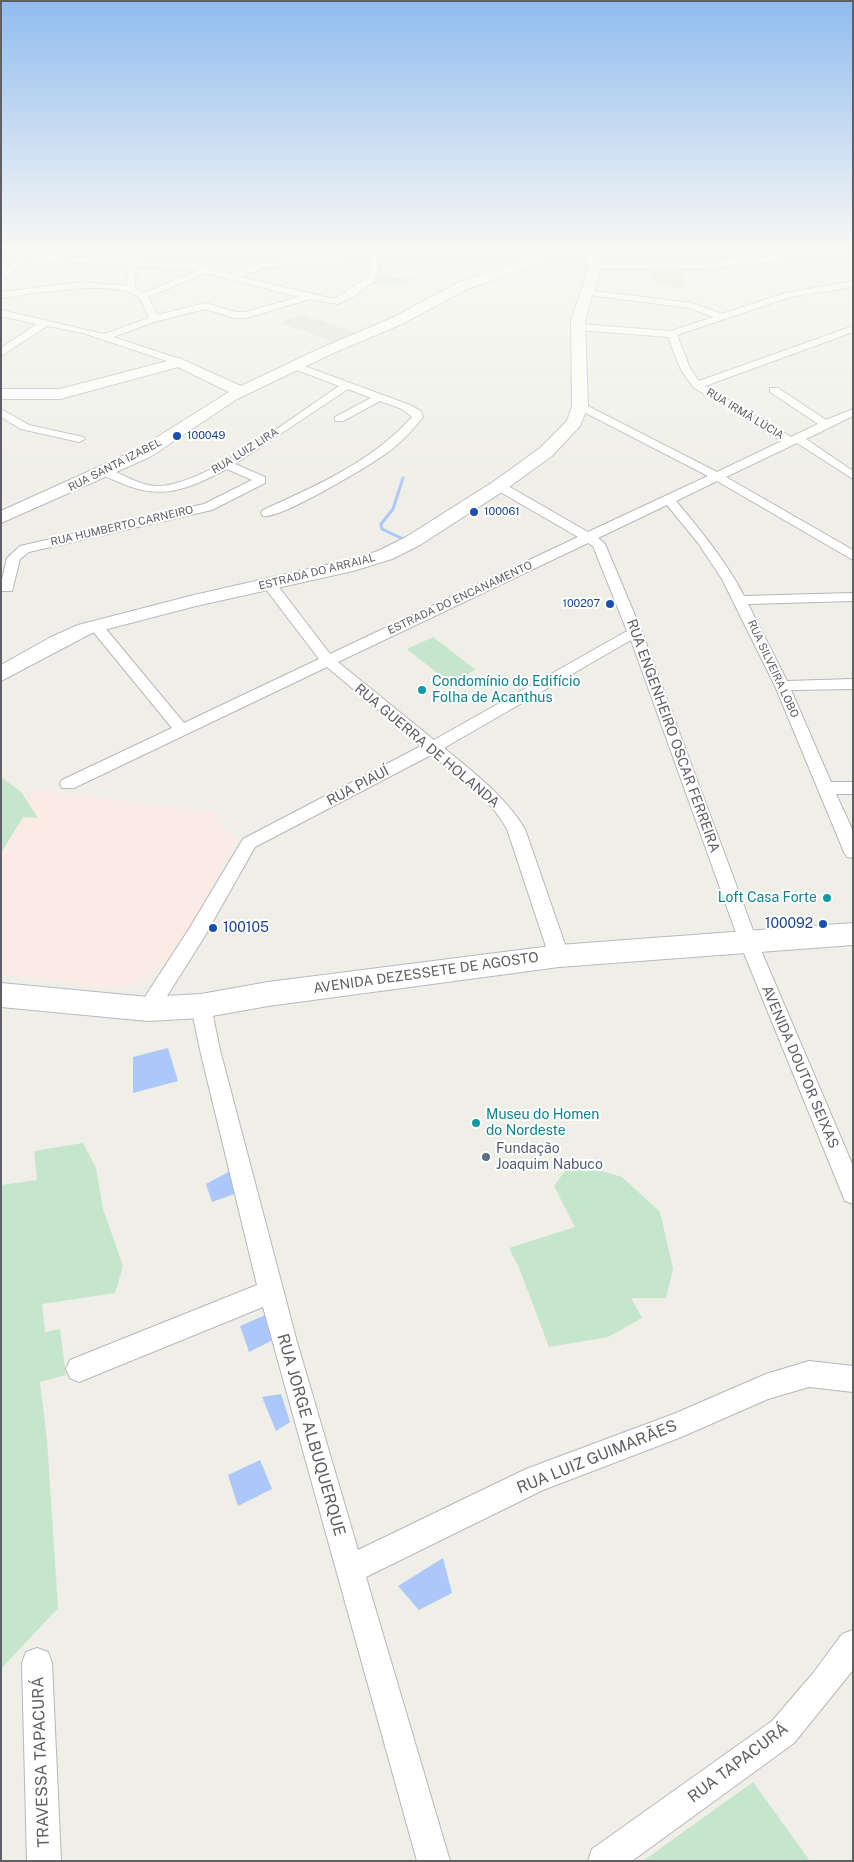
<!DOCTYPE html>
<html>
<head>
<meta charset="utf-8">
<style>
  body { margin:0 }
  #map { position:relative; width:854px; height:1862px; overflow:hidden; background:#efefe7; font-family:"Public Sans",sans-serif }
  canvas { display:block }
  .frame { position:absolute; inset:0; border:2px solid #5e6066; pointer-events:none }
</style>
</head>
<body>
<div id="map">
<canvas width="854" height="1862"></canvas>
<div class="frame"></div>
</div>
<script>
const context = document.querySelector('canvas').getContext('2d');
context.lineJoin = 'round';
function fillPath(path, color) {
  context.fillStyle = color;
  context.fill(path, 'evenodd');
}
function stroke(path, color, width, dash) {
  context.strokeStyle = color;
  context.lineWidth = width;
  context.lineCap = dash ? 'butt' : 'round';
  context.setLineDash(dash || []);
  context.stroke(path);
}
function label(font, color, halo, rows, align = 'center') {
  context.font = font + ' "Public Sans",sans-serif';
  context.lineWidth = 4;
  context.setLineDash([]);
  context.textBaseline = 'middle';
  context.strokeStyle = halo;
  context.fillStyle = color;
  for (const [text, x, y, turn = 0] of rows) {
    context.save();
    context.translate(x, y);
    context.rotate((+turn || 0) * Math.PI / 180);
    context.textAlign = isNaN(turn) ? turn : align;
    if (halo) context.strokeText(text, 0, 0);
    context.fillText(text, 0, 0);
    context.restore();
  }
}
fillPath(new Path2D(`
  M602,246h126l9,17 -82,-1 -5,-10h-46z
  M651,271h30l6,17 -6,1 -28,-7z
  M302,314l54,19 -20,9 -56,-19z`), '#dfdfd5');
fillPath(new Path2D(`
  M36,790l174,22 27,28 -46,88 -20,28 -21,20 -18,10 -21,3 -110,-15v-160z`), '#faebe4');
fillPath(new Path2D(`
  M378,276l20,2 17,-1 -9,6 -12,-1 -4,4 -20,-3z
  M433,637l43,33 -26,13 -43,-34z
  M1,777l20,15 17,26 -15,-1 -22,36z
  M83,1143l13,25 7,41 20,57 -8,27 -73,11 3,28 15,-3 6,46 -26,7 7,58 11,168 -57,61v-484l36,-5 -3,-29z
  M568,1167l30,3 24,7 38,35 13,57 -7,29h-35l11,20 -34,19 -59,10 -29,-77 -11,-22 66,-21 -21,-41z
  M753,1782l57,79h-167z`), '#c5e5cc');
fillPath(new Path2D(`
  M168,1048l10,33 -45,12v-36z
  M230,1171l7,22 -25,9 -6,-18z
  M268,1314l11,23 -30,15 -9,-26z
  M281,1394l9,28 -14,9 -14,-34z
  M260,1460l12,29 -34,17 -10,-31z
  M443,1558l9,35 -33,17 -21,-24z`), '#acc7fa');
stroke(new Path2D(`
  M403,478l-10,31 -12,15 1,5 23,11`), '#acc7fa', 3);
const street = new Path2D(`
  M24,246h8l-3,8 100,7 7,-15h8l-7,15 55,2 39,11 35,-12 41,-2 104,-14h23l-4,2 -53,7 2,17 -5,9 -20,15 -16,8 -28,-5 -64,19h-11l-30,-9 -48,12 -44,16 70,23 1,2 -5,3 -96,-32 -36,-7 -46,30v-8l36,-24 -36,-8v-6l103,24 45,-16c-3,-6 -6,-16 -11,-21 -19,-19 -109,-3 -137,1v-6l80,-10 46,4 1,-20 -102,-7 -25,23v-8l19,-19 -19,-1v-4h21zM369,256l2,16 -3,5 -34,22 -94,-22 27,-10 40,-1zM136,266l56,3 6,1 -54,23 -9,-5zM206,273l93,24 -53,15h-10l-31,-9 -48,12 -9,-18z
  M220,246h8l-4,10 -4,3 -4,-3z
  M511,246h24l11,3 -4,2z
  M839,246h14v2l-90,15 -60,6h-108l-4,-3 4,-3h108l60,-6z
  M853,281v6l-63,10 -113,38 13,33 9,13 154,-55v6l-148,54 86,51 27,-13 -48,-32v-4h8l48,32 27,-11v7l-47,23 47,32v8l-56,-36 -71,34 127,73v10l-136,-79 -41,20c25,30 50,60 68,95l109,-3v8l-105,3 39,77 66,-2v10l-62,1 40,92h22v12h-17l17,37v27l-6,-1 -3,-5 -69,-166 -53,-107 -24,-36 -31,-38 -69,33 7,6 37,88 115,309 96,225v38l-8,-3 -106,-260 -108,-301 -187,108c29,24 61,48 81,81l44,127 -3,5 -7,3 -7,-3 -3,-5 -42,-127c-16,-30 -50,-53 -76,-74l-176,92 -52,92 -48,76 -7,2 -7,-2 -3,-6 3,-6 48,-74 54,-90 178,-93 -94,-79 -253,121h-12l-2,-4 2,-4 110,-52 -81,-99 -2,-3 2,-3h10l83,100 135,-64 -54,-71 -2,-3 2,-3h10l55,72 248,-117 -83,-48v-6h8l85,49 120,-56 -132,-68v-4h8l133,68 65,-31 -89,-54 -13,-19 -12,-31 -90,-7 -5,-3 5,-3 93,7 42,-14 -23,-9 -101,-13 -4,-3 1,-2 106,13 30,11 63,-21zM588,543l5,3 34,85 -193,109 -96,-78z
  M296,363l114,42 11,6 2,6c-9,12 -20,23 -32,33 -17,13 -111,70 -128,66l-2,-3 2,-3c53,-24 110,-49 149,-93l-10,-8 -22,-8 -37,20h-8v-4l36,-19 -23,-9 -113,75 30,13v6l-53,27 -183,42 -9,7 -8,32h-10l-1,-7 6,-26 13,-12 184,-42 48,-24 -25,-11c-39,20 -64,32 -106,14 -7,-3 -16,-6 -21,-11l6,-4 4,2c15,5 31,16 47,16 47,1 141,-73 182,-100l-47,-18 -1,-2z
  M1,409l28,16 54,12 2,2 -6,3 -58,-13 -20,-12z
  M201,998l7,2 3,6 9,44 77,292 61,208 168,-81 150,-56 90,-39 43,-13 44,5v26l-44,-5 -41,12 -89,39 -136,52 -177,87 84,284h-33l-154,-554 -184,75 -9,-4 -4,-9 4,-9 187,-75 -57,-235 -9,-44 3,-6z
  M853,1630v40l-59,73 -162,118h-44l4,-12 180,-128 42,-49 28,-38z
  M37,1648l11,4 4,11 9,198h-34l-5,-198 4,-11z`);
const secondary = new Path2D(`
  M536,246h12l-7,17 -74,26 -65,35 -71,30 -94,45 -87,58 -149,66v-12l137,-62 91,-57 -51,-25 -118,32h-59v-10h59l119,-31 62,28 80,-38 71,-30 65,-35 75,-25z
  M584,246h12l5,20 -16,55 3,85 -8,20 -28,30 -47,34 -85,55 -28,14 -39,12 -157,35 -104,27 -91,48v-16l50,-28 27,-12 116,-30 154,-35 30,-9 28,-14 87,-55 47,-34 27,-27 5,-15 -1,-85 18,-55z
  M853,923v22l-294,22 -291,39 -67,12 -53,3 -147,-14v-24l147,14 53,-3 67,-12 291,-37z`);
stroke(street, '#b7b7bc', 2);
stroke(secondary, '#b8b9bf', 2);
fillPath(street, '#fff');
fillPath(secondary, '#fff');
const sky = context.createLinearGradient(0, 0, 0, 506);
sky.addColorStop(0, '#90bcef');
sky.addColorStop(0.49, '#f8f8f4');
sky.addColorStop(1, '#f8f8f400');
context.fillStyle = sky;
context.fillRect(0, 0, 854, 506);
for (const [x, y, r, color] of [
  [177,436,5,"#1a4fb4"],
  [474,512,5,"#1a4fb4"],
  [610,604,5,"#1a4fb4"],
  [422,690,5,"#0f9aa8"],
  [827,898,5,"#0f9aa8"],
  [823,924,5,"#1a4fb4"],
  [213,928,5,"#1a4fb4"],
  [476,1123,5,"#0f9aa8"],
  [486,1157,5,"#5c6f8a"]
]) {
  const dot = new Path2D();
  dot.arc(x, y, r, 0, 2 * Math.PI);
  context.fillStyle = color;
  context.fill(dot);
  stroke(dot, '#fff', 2);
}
label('11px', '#5e6066', '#fff', [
  ["RUA IRMÃ LÚCIA",745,414,31],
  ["RUA LUIZ LIRA",245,451,-32],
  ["RUA SANTA IZABEL",115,465,-27],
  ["RUA HUMBERTO CARNEIRO",122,526,-13],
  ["ESTRADA DO ARRAIAL",317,572,-14],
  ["ESTRADA DO ENCANAMENTO",460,598,-25],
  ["RUA SILVEIRA LOBO",773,669,65]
]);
label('11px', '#164399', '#fff', [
  ["100049",187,436],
  ["100061",484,512],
  ["100207",600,604,"right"]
], 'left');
label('14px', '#0d838f', '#fff', [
  ["Condomínio do Edifício",432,682],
  ["Folha de Acanthus",432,698],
  ["Loft Casa Forte",817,898,"right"],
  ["Museu do Homen",486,1115],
  ["do Nordeste",486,1131]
], 'left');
label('14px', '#5e6066', '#fff', [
  ["RUA ENGENHEIRO OSCAR FERREIRA",673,736,70],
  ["RUA GUERRA DE HOLANDA",427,746,40],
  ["RUA PIAUÍ",358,786,-28],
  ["AVENIDA DEZESSETE DE AGOSTO",426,973,-8],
  ["AVENIDA DOUTOR SEIXAS",800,1067,67]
]);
label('14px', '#164399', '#fff', [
  ["100092",813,924],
  ["100105",223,928,"left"]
], 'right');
label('14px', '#4e5e75', '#fff', [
  ["Fundação",496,1149],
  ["Joaquim Nabuco",496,1165]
], 'left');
label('16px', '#5e6066', '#fff', [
  ["RUA JORGE ALBUQUERQUE",311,1435,74],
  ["RUA LUIZ GUIMARÃES",597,1457,-22],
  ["TRAVESSA TAPACURÁ",41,1762,-92],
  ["RUA TAPACURÁ",738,1763,-37]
]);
</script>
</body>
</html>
